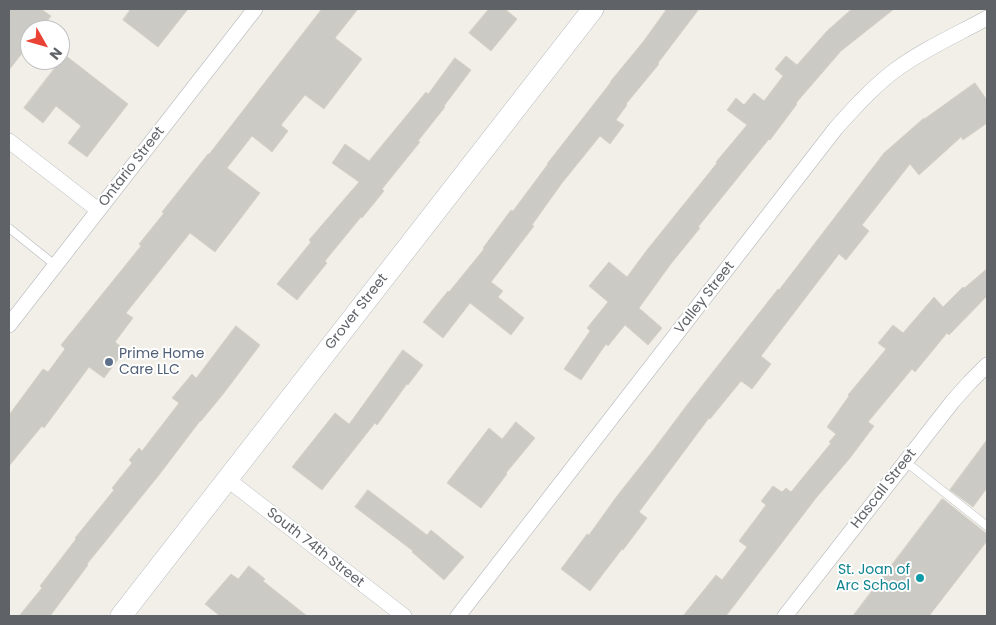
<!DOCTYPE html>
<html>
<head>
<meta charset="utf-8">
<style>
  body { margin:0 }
  #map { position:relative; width:996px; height:625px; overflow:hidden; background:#f1efe8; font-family:Poppins,sans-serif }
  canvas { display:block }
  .frame { position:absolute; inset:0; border:10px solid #5f6368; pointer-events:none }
  .north { position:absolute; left:20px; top:20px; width:50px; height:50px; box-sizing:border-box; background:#fff; border:1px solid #bfc1c3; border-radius:50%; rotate:128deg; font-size:14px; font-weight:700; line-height:20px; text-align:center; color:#5f6368 }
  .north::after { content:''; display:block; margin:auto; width:18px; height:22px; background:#ea4335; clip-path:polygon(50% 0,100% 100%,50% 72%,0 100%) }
</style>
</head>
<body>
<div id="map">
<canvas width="996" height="625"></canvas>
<div class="frame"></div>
<div class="north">N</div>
</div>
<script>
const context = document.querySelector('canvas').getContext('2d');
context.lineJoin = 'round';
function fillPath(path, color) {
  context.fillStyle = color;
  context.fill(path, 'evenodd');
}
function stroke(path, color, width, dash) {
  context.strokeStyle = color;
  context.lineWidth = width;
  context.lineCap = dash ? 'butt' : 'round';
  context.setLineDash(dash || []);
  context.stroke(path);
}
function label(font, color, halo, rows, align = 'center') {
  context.font = font + ' Poppins,sans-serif';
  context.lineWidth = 4;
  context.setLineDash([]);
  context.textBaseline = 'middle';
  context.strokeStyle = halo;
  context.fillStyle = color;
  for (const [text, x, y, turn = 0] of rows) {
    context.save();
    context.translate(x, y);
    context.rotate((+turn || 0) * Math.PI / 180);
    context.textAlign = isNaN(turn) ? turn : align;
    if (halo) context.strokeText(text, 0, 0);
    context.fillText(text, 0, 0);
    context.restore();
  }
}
const building = new Path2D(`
  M9,9h32l10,7 -11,14h-10v13l-21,27z
  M131,9h57l-30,38 -35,-27z
  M322,9h36l-23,29 27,21 -38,50 -19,-14 -24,30 7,6 -16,21 -20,-16 -25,32 33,25 -45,59 -25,-19 -64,80 7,5 -18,24 10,8 -21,28 -15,-11 -45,61 -2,-2 -33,40v-51l34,-46 5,3 17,-23 -4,-4 80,-99 -2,-2 25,-31 -2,-1 46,-58h1z
  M489,9h16l12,10 -26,32 -22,-18z
  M667,9h32l-41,54 1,1 -33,40 1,1 -11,15 8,5 -14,19 -10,-8 -38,47 -30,42 2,1 -43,56 12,9 -5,6 26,21 -13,17 -41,-32 -27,35 -20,-16 25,-31 1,1 35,-43 -1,-1 28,-38 2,1 35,-47h-1l64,-82h-1l33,-40z
  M852,9h42l-53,42 -45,52 1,1 -27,36 -1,-1 -71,88 2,1 -30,37 -31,43 23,20 -14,17 -23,-20 -17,21 -2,-2 -25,36 -17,-11 26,-38 -3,-3 21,-26 -19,-16 20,-24 18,15 20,-27 70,-87 -1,-1 31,-37 -20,-15 9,-12 8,7 10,-12 10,8 19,-25 -8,-7 11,-13 11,9 30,-34z
  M65,55l63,49 -41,53 -19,-14 13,-17 -25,-20 -13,17 -19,-15z
  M455,58l16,12 -27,36 1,1 -27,34 2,1 -38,47 2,2 -22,27 -1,-1 -36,44 2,2 -30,37 -20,-16 34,-42 -2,-2 50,-58 -27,-19 13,-19 24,17 57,-69 2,2z
  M975,83l12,17v23l-24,17 -2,-3 -42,38 -9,-11 -48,61 7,6 -23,29 -7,-6 -78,102 10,8 -19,25 -11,-8 -31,38 -1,-1 -70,94 8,6 -24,32 -1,-1 -32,42 -29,-22 26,-35 2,1 28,-39 34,-43 39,-52 88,-112 1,1 105,-137 40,-35v1z
  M987,269v27l-38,39 -2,-2 -32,39 -3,-3 -44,53 6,4 -24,32 -34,40 -90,118h-43l33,-41 6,5 25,-33 -8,-6 27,-36 -5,-4 12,-15 9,6 4,-4 5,4 40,-49 -2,-1 7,-8 -9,-7 22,-31 -1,-1 38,-46 -8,-6 15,-18 10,8 31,-36 9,10 20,-20 1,1z
  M236,326l24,19 -36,48 -23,28h-1l-41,54 -72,89 1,1 -38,51h-31l23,-28 -2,-2 36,-47 -1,-1 39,-48 -2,-2 20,-25 -3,-3 10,-12 3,3 37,-48 -7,-5 20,-24 4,4z
  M403,350l20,15 -15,20 -1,-1 -30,41 -2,-2 -53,67 -30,-23 43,-54 14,11z
  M516,422l19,16 -29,35 1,1 -26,34 -34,-25 42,-55 13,11z
  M987,440v48l-14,19 -23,-17z
  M368,490l59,45 4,-5 33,27 -20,23 -32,-28 1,-1 -58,-44z
  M942,499h1l44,35v7l-58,75h-76z
  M249,566l16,13 -2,2 44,35h-87l-15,-12 26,-30 7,5z`);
fillPath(building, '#cccac5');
stroke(building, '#d6d1c6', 1);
const lane = new Path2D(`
  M9,228l46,37
  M906,462l81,64`);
const street = new Path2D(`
  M9,141l89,69
  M9,325l246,-316
  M227,479l177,137
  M458,616l378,-488c18,-20 36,-40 58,-57 28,-21 62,-36 93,-53
  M785,616l168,-215 17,-19 17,-17`);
const secondary = new Path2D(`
  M121,616l472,-607`);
stroke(lane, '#b5b8bc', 9);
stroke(street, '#b5b8bc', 16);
stroke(secondary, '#b6babf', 22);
stroke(lane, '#fff', 8);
stroke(street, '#fff', 15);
stroke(secondary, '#fff', 21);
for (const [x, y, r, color] of [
  [109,362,5,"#5c6f8a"],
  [920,578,5,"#0f9aa8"]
]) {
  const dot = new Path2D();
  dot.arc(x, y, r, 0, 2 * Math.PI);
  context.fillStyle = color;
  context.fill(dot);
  stroke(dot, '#fff', 2);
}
label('14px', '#5f6368', '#fff', [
  ["Ontario Street",132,167,-52],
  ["Valley Street",705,298,-52],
  ["Grover Street",357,312,-52],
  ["Hascall Street",884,489,-52],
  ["South 74th Street",315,548,38]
]);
label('14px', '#4e5e75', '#fff', [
  ["Prime Home",119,354],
  ["Care LLC",119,370]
], 'left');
label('14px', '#0d838f', '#fff', [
  ["St. Joan of",910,570],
  ["Arc School",910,586]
], 'right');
</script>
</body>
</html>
